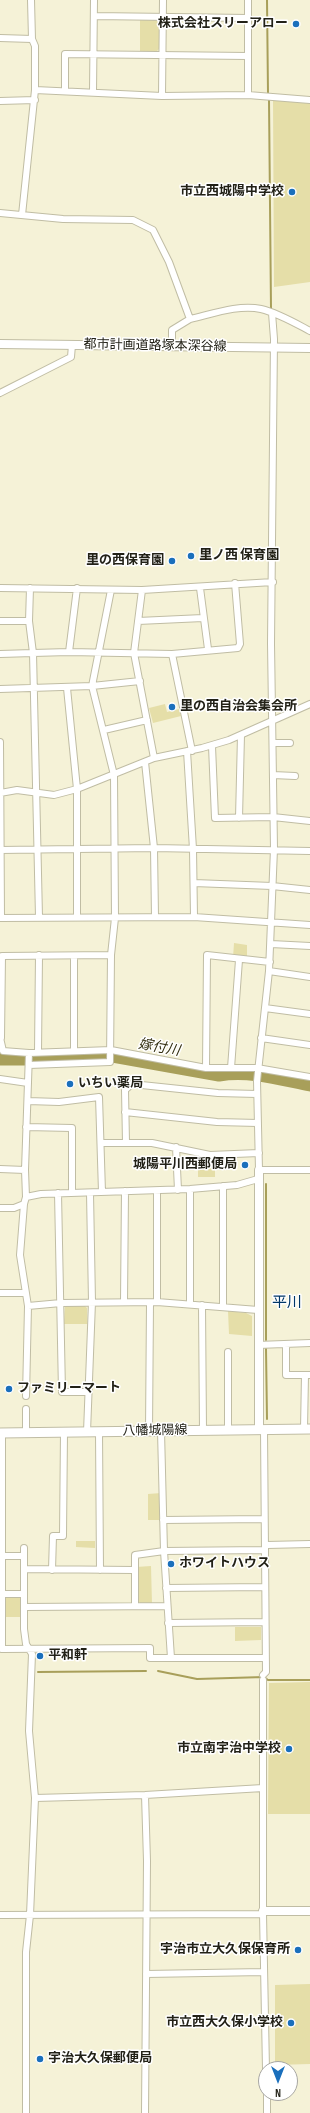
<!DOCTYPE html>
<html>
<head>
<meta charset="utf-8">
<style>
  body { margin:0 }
  #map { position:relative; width:310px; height:2113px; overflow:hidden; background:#f5f2d7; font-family:"Sofia Sans Condensed",sans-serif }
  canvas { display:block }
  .north { position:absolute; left:258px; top:2061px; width:40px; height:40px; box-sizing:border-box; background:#fff; border:1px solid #a7a6a2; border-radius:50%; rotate:180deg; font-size:11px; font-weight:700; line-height:16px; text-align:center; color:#222117 }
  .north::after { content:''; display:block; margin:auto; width:14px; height:18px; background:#1a6fbc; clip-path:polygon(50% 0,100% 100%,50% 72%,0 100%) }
</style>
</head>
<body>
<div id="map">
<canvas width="310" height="2113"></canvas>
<div class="north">N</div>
</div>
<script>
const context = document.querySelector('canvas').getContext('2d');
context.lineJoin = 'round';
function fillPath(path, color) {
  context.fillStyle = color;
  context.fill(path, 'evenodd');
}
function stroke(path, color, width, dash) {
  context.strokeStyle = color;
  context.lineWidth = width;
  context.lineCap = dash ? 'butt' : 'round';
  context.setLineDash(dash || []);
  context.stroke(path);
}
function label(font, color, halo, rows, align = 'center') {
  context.font = font + ' "Sofia Sans Condensed","Noto Sans JP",sans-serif';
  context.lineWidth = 3;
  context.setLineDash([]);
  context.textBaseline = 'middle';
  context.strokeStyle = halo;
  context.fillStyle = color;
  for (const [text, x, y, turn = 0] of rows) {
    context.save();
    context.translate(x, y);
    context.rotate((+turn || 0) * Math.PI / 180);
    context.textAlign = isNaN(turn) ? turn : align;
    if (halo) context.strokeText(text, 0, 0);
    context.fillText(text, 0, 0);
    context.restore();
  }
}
fillPath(new Path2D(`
  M140,20h16l3,3v26l-3,3h-16z
  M273,100l37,3v179l-36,5z
  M165,704l2,8 12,-3 2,7 -28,7 -4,-15z
  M234,943l13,2v14l-14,-1z
  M198,1155l17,2v20h-17z
  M68,1305h16l3,3v16h-23l1,-17z
  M228,1311l18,2 6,3v20l-23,-2z
  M161,1493v27h-13v-26z
  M76,1541h19v7l-19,-1z
  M151,1566l1,38h-11l-3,-3 -2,-34z
  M3,1596h18l1,21h-18z
  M235,1627h26v13l-26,1z
  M310,1682v132h-42l1,-131z
  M310,1984v80l-35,1v-80z`), '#e5dea8');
stroke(new Path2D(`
  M267,0l1,93
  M269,100l2,209
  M266,1184v156
  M266,1349l1,70
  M158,1671l39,8 67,-2 4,3h42
  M38,1672l108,-1`), '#a89f5a', 2);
stroke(new Path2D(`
  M0,1059h39l68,-4 112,20c31,-5 61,4 91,10`), '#a89f5a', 13);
const minor = new Path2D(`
  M31,0l1,39 3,7v44l127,6 86,-1 62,5
  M94,16l154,2
  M0,38l32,1
  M65,91v-37l183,2
  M93,92l1,-92
  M248,95v-95
  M162,96l1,-96
  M0,101l35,-1
  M0,213l63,6 70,1 20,10 16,32 21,57c22,-5 49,-15 71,-10 17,4 34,14 49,22
  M22,215l13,-125
  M272,313l2,26 -3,304 3,206 -5,122 -12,110 2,89h51
  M172,346v-16l18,-11
  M0,393l71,-36 1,-12
  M0,588l142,2 131,-8
  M200,588l8,61
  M142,590l-8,63 20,105
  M0,621h29l4,32 36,-1 8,-64
  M29,621l1,-33
  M138,621l65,-3
  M69,652l103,2 66,-6 2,-4 -5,-61
  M0,654l33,-1 6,264
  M172,654l20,97
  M67,688l10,101v127
  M0,689l92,-3 19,-96
  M104,730l43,-10
  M0,742l1,176
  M273,743h17
  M212,746l3,72 58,-1 37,4
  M187,751l6,98 1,68
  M145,762l9,86 1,69
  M273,775l22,1
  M0,793l17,-3 37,5 23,-6 77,-31 48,-10 27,-8 81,-36
  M239,818l2,-83
  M0,850l154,-2 156,3
  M194,883l78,3 38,4
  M0,918l194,-1 116,8
  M271,944l39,2
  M269,971l41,6
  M265,1008l45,6
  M0,1038l3,13 26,2 82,-3 95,18h51l53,9
  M1,1038l1,-82 109,-1
  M261,1038l49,7
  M74,1050v-94
  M38,1052l1,-97
  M29,1065l81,-3 1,-107 4,-37 -1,-143 -22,-89 48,-5
  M206,1068l1,-113 63,7
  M231,1068l8,-108
  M0,1079l28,4
  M28,1101l31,1 40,-5 3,95
  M125,1112l92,10 41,1
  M26,1127l46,1v64
  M101,1143h51l58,12 49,-2
  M126,1143l-1,-53 7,-6 86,9 39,1
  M176,1147l2,43
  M0,1169l25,1
  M223,1186v121
  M190,1189v115
  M157,1191v111
  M58,1193l4,199h25
  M26,1197l-1,-27 4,-117
  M24,1204l-4,51 8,51 33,-3 96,-1 101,8
  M0,1208h14l10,-4 2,-7 15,-3 149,-5 47,-4 21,-6
  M0,1293h26
  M124,1302l1,-111
  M202,1305l1,126
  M286,1344v31h24
  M258,1345l52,-2
  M26,1396l2,-90
  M304,1429l1,-54
  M228,1430v-78
  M149,1431l1,-128
  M161,1431l3,120 7,107
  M87,1432l5,-130 -2,-109
  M99,1432l1,138
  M2,1433v216l148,-1v10h115
  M26,1433v-24
  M163,1520l101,-1
  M267,1545l43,-1
  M24,1548v81l2,15 6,10 -3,77 6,67 -5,117 -4,37v161
  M0,1556h24
  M24,1569l110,1
  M52,1570l1,-34h10l1,-104
  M166,1588l98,-1
  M0,1594h24
  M135,1606v-51l29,-4 101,-1
  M24,1607l143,-1
  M168,1623l97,-1
  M263,1675l3,-3 -2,-242
  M263,1680v234l3,155
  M35,1798l110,-3 118,-7
  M0,1915l263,-1
  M146,1974l118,-2
  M267,2093v20
  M145,2113l2,-252 -2,-66`);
const tertiary = new Path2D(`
  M0,344l310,4
  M259,1430v-260
  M263,1911h47`);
const secondary = new Path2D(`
  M0,1433l310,-4`);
stroke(minor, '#c0bda4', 8);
stroke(tertiary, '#c0bda4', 10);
stroke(secondary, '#c0bda4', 11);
stroke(minor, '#fff', 6);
stroke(tertiary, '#fff', 8);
stroke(secondary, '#fff', 9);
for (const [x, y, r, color] of [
  [296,24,4,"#1a6fbc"],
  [292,192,4,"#1a6fbc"],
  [191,556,4,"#1a6fbc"],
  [172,561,4,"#1a6fbc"],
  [172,707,4,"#1a6fbc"],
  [70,1084,4,"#1a6fbc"],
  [245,1165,4,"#1a6fbc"],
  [9,1389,4,"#1a6fbc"],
  [171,1564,4,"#1a6fbc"],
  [40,1656,4,"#1a6fbc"],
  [289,1749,4,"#1a6fbc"],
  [298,1950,4,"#1a6fbc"],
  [291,2023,4,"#1a6fbc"],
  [40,2059,4,"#1a6fbc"]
]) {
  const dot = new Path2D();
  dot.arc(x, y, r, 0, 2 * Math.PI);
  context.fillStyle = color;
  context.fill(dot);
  stroke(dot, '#fff', 1.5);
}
label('bold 13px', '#222117', '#fff', [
  ["株式会社スリーアロー",288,24],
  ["市立西城陽中学校",284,192],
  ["里ノ西 保育園",199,556,"left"],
  ["里の西保育園",164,561],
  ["里の西自治会集会所",180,707,"left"],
  ["いちい薬局",78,1084,"left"],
  ["城陽平川西郵便局",237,1165],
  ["ファミリーマート",17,1389,"left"],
  ["ホワイトハウス",179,1564,"left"],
  ["平和軒",48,1656,"left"],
  ["市立南宇治中学校",281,1749],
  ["宇治市立大久保保育所",290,1950],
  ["市立西大久保小学校",283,2023],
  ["宇治大久保郵便局",48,2059,"left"]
], 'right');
label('13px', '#222117', '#fff', [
  ["都市計画道路塚本深谷線",155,346,1],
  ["八幡城陽線",155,1431,-1]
]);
label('italic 14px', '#343011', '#fff', [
  ["嫁付川",159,1048,10]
]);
label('15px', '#003768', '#fff', [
  ["平川",287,1303]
]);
</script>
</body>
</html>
